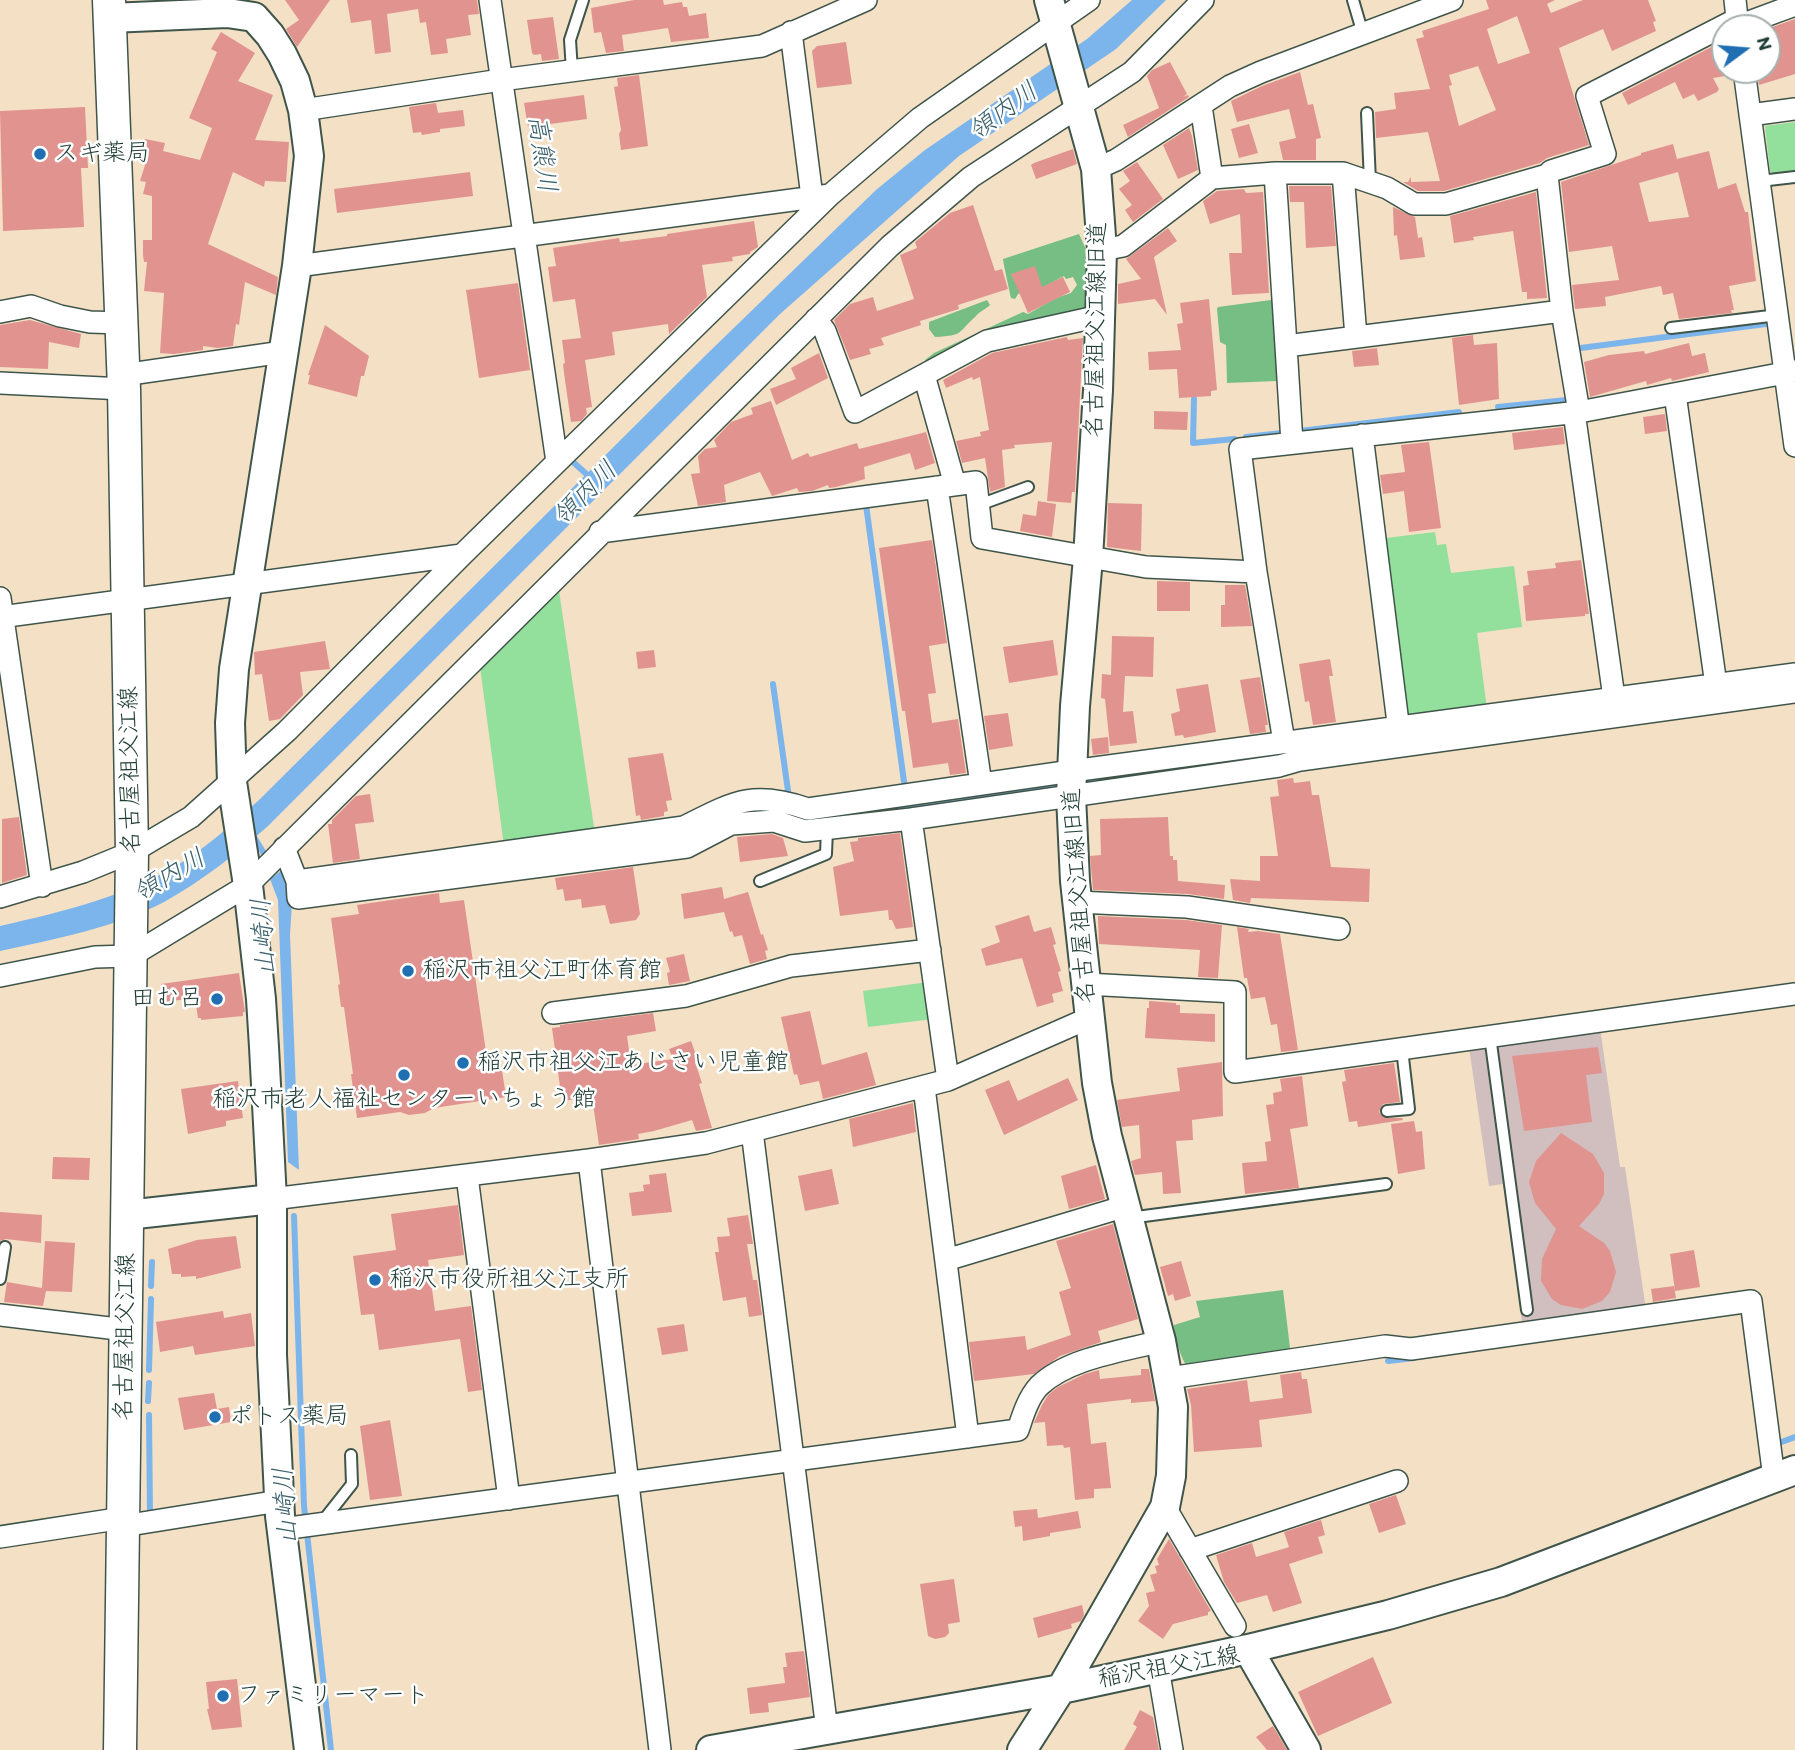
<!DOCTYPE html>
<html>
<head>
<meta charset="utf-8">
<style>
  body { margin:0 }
  #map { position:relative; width:1795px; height:1750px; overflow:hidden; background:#f3e0c5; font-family:Itim,sans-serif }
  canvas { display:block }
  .north { position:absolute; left:1711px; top:14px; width:70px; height:70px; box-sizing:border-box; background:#fff; border:2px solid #a5b1ae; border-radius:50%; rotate:74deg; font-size:19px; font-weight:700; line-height:28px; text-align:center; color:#1f3d34 }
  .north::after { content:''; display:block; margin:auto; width:24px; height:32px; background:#1f6fb2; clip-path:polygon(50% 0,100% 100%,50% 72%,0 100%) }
</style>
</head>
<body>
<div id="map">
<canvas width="1795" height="1750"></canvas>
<div class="north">N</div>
</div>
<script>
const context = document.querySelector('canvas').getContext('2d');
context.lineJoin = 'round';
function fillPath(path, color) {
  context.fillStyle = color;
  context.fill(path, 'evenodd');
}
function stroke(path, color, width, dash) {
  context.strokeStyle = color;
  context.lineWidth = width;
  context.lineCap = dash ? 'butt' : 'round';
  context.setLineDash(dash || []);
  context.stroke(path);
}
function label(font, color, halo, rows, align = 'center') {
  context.font = font + ' Itim,"Klee One",sans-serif';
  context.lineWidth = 5;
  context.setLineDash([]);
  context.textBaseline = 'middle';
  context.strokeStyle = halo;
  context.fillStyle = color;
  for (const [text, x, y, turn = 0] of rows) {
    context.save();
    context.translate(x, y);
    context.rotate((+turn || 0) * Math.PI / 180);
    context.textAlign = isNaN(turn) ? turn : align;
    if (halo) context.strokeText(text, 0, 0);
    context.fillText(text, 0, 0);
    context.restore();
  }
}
fillPath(new Path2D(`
  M1600,1028l20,139h5l21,143 -123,19 -20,-145 -14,2 -20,-139z`), '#d1bfbf');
fillPath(new Path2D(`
  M1795,122v51l-19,3 -6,-5 -5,-45z
  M1435,532l2,13 9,-1 5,29 63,-7 8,61 -45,6 10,76 -84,12 -25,-182z
  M558,584l37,250 -91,12 -24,-179z
  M928,982l5,37 -65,8 -5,-36z`), '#93df9c');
fillPath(new Path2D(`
  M1079,234l9,20 2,56 -164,55 -1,-5 9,-7 89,-41 5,2 28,-16 15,-5 6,-8 -4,-8 -7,2 -2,-3 -24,13 -4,-2 -18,7 -3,5 -4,-1c-1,-5 -8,-36 -8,-39z
  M987,300l3,5c-4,4 -10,6 -14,11 -20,18 -11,19 -41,21l-6,-8v-7z
  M1271,300l3,1 7,76 -4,4 -50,2 -1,-38 -6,-3 -3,-33 1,-2z
  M1283,1290l8,66 -101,14c-8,-7 -16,-34 -16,-45l26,-8 -4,-16z`), '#76be84');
fillPath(new Path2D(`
  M1132,0h34l-50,49 -157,107 -179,158 -512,512c-32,28 -66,55 -104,76 -50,26 -109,37 -164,49v-25c65,-15 130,-30 187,-67 26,-17 48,-38 71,-58l450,-448 168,-163 49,-40 162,-111z
  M282,870l11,16 -3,49 9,235 -11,-8 -10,-262 -8,-21z`), '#7cb4ec');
stroke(new Path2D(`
  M1573,349l193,-25
  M1194,399l-1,44 41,-4
  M1498,407l69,-7h2v-3
  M1300,431l159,-19
  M1246,437l36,-4
  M573,462l19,17
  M866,505l39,284
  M773,684l16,114
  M1085,782l198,-27
  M903,807l155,-21
  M750,811l30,1 27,7 8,-1
  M826,817l67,-9
  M251,832l15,25
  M294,1216l10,290 27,244
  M151,1286l1,-24
  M1388,1361l26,-3
  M149,1370l2,-71
  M148,1401l1,-18
  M149,1415l1,101 2,-1
  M1776,1444l19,-7`), '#7cb4ec', 6);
fillPath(new Path2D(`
  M285,0h45l-33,47 -11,-18 13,-9z
  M347,0h130l2,14 -11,1 3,20 -25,4 2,14 -17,2 -5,-33 -6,1 -2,-14 -31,5 4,38 -16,2 -4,-34 -20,3z
  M634,0h29l1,5 18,-3 1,5h4l2,9 17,-3 3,25 -38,4 -3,-14 -46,7 2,16 -18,2 -5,-21 -7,1 -3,-25z
  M1486,0h69l-8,4 4,9 32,-13h65l8,21 -3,1 3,9 -44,20 -9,-22 -44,19 30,97 -42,13 -7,5 -96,28h-26l-15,-9h5l3,-5v5l29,-1 -12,-49 -52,6 -1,-26 21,-3 -2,-16 36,-4 -14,-50 8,-2 -2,-6 67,-22zM1517,16l13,37 -32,11 -11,-35zM1478,66l18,44 -37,16 -10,-40 3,-1 -3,-10z
  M553,17l6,42 -17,2 -1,-7 -7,1 -2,-2 -5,-33z
  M1795,19v55l-36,11 -2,-15h10v-41z
  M221,32l34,21 -17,28 35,14 -18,45 34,2 -3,40 -21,-1 -1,6 -31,-15 -25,72 70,33 -2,18 -31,-13 -6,43 -3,-1 -3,22 -15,2 -15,-2v4l-29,4 -14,-1 4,-60 -20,-2 3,-29h-3l-1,-7v-15h9v-44l-9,-2 3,-12 -6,-1 7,-22 -7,-2 5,-18 20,4 -2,8 37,9 12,-32 -23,-10 28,-66 -6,-3z
  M1725,40v36l-12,2 6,11 -2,3 -19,9 -4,-7 -11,5 -8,-17 -47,23 -6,-12z
  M846,42l6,42 -35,4 -5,-37 5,-5z
  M1170,62l17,32 -4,3 5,-2 1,2 -61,40 -5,-12 36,-17 -12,-32 5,-6z
  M1300,72l8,33 5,-1 8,34 -5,1v21h-33l-4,-18 17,-4 -7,-29 -52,13 -6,-21 31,-15z
  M639,75l9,71 -27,4 -2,-16 2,-4 -7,-43 4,-1 -1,-8z
  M584,95l3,24 -59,8 -4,-24z
  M436,103l2,10 25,-3 2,16 -25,3v3l-18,3 -1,-3 -8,1 -4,-26z
  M85,107l3,61h-7l3,59 -81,4 -3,-120z
  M1249,124l9,29 -19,5 -8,-29z
  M1189,128l3,8 6,34 -20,9 -15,-34z
  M1673,144l4,15 32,-8 9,38 18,-6 9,29h3l8,69 -27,5 5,24h-3l1,3 -53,6 -6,-26 -10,2 -2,-9 -56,11 1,9 -31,3 -3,-24 47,-5 -7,-34 -43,6 -8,-70 80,-27v-2zM1678,172l11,45 -40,5 -10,-39z
  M1073,149l4,15 -41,15 -5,-14 3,-2z
  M1137,162l26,37 -30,23 -8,-12 7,-5 -13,-16 11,-8 -7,-10z
  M470,172l3,24 -136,17 -3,-24z
  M1289,186h42l5,60 -30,2 -2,-46h-14z
  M1244,189l2,4 17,-1 6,101 -37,2 -3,-42h13l-2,-39 -30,10 -7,-23 14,-10z
  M1536,192l11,106 -20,1v-7h-5l-9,-61 -40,6 1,3 -20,3 -4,-27z
  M973,205l22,66 7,-2 6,20 -50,16 1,4 -39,12 1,4 -40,13 3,7 -15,4 2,5 -21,6 -16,-40 16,-16 23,-7 4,14 37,-12 -14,-44 17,-7 -2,-6 35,-29z
  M1393,207l22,10 3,21 4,-1 3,20 -25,3 -3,-25 -3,1z
  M754,221l4,26 -8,5v2l-18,3 1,4 -31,4 5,32 -38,37 -1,-10 -56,8 3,23 -30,5 7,47 -6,1 1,6 -6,7 -10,1 -7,-49 -1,-9 2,-1 -3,-23 19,-2 -6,-39 -22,3 -5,-35 8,-1 -3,-18 66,-10 1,4 47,-6v-2z
  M1168,228l9,13 -23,16 13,58 -12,-16 -37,5v-20l23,-5 -15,-20z
  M1035,266l7,21 21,-10 7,15 -42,21 -17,-39z
  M518,283l12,87 -51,8 -13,-88z
  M1209,299l8,91 -6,1v5l-32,2 -2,-29 -28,1 -1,-18 33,-2 -4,-26 6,-1 -3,-20z
  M30,320l51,14 -2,14 -30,-6 -1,27 -48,-2v-42z
  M325,325l44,31 -5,20h-3l-4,21 -49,-13 2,-9h-2z
  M1473,335l1,10 23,-2 2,56 -40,6 -7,-67z
  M1067,337l1,3 15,-2 -8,154h-3l-1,11 -24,-2 5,-59 -38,3 1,3 -13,2 3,37 -15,5 -5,-34 -23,5 -6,-22 25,-5 -1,-4 9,-2 -9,-53 -7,3 -1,-3 -26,11 -3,-8 49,-27z
  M1689,343l3,13 13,-3 4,19 -37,9 -1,-3 -24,7 -1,-4 -56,16 -6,-35 25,-7 35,-4 1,3z
  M1377,348l2,17 -25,2 -2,-16z
  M819,353l9,25 -52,27 -6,-16 26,-10 -5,-11z
  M771,401l21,59 16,-7 2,4 47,-14 2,6 67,-17 9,31 -20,7 -5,-17 -46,14 1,12 -29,8 -7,1 -1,-3 -16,6 -13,1 -2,-4 -25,8 -12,-24 -36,13 2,17 -28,4 -7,-32 9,-1 -2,-17 7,-7 12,-2 -3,-7 17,-18 22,-8 -2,-6z
  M1154,411l34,1 -1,18 -33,-1z
  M1665,414l2,17 -22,3 -2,-17z
  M1563,427l2,17 -51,6 -2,-17z
  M1429,442l12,86 -32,4 -5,-41 -21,3 -3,-19 25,-3 -4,-27z
  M1038,501l18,3 -4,33 -32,-6 3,-17 13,2z
  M1108,503l34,1 -1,47 -34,-4z
  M932,540l15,103 -18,3 7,47 -8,1 4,29 26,-4 8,54 -16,2 -2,-12 -35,5 -8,-57h-3l-23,-163z
  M1581,560l8,54h-4v2l-59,5 -3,-35 6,-1 -2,-14 29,-3 -1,-5z
  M1157,581l33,1v29h-33z
  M1225,585h20l7,41 -31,1v-22h4z
  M1112,636l42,1 -1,40 -28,-1 -2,36 10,-1 4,32 -27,3 -5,-47 -4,-1 1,-24 9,1z
  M1053,640l5,35 -49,8 -6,-36z
  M325,641l5,28 -30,3 3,23 -23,24 -11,2 -7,-47 -7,1 -1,-23z
  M654,650l2,17 -18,2 -2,-17z
  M1330,659l3,17h-4l7,46 -23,3 -4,-24 -4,1 -6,-38z
  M1260,677l8,48h-3l1,7 -16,2 -10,-54z
  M1208,684l8,48 -32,6 -1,-3 -8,1 -4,-22 9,-3 -4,-22z
  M1008,713l5,33 -24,4 -5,-34z
  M1108,737l1,16 -16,2 -2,-16z
  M663,753l9,47 -6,1 2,10 -4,1v4l-23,4 -1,-5 -4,1 -8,-58z
  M1293,778l1,5 16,-2 2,14h7l12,72 39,2 -1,33 -118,-4 -1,5 -17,-3 -3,-21 30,2v-25h18l-8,-59 9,-1 -2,-16z
  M370,794l4,28 -19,2 5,35 -27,4 -5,-39h4v-4l24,-24z
  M19,817l8,58 -25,8v-64z
  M1168,817l2,39h3v4h4l1,21 47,4 -1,14 -36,-5 -95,-4 -3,-34 11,-1 -1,-36z
  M900,833l13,94 -17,2 -4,-9h-3l-1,-10 -48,6 -7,-49 21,-6 -4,-19 8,-1v-3z
  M772,834l11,4 5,18 -48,6 -3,-25z
  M633,867l7,47 -4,6 -26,4 -5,-19 -23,3 -1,-9 -16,2 -2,-12 -6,1 -2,-12z
  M722,887l2,12 24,-7 13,43 2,-1 5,16 -3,1 2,8 -17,5 -8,-29 -8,2 -2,-6 -2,1 -6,-20 -40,7 -3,-25z
  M439,893l1,10 24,-3 22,152 13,-2 7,47 -72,11 -9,5 -16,2 -9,-3 -43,6 -6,-44h2l-9,-67h-3l-3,-22 2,-1 -9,-66 28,-4 -2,-9z
  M1029,915l5,17 17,-5 5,17 -3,1 8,26 -3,1 5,19 -11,3 2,8 -17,5 -15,-49 -36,8 -5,-17 19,-7 -5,-16z
  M1098,916l88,4 36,5 -4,53 -20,-1 2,-27 -101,-6z
  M1237,927l12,2 -1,3 10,-1 22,3 18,116 -17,2 -4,-28 -6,1 -6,-28 -14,2 -4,-21h-3z
  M684,954l6,27 -21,4 -2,-12 3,-1 -4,-14z
  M239,973l6,39h-2v4l-42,4v-2h-3l-3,-20 -31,4 -3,-18z
  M1149,1001l27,2v2h4v8l35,1v28l-70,-4 2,-30h2z
  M810,1011l12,54 45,-13 9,33 -53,14 -4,-18 -19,4 -3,-11 -3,1 -13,-58z
  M653,1013l3,18 -29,5 4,29 42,-6 -4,-10 22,-8 7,20 -3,1 7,21 -3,1 13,44 -16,3 -4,-11 -38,11 -16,3 1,5 -40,6 -7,-48 -30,4 -10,-73 8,-1v-2z
  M1598,1047l4,26 -16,2 6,47 -68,9 -12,-75z
  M1222,1062l1,54 -31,4 1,20 -17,1 5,52 -18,1 -1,-22 -27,3 -4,-14 10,-3 -2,-33 -17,2 -5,-27 63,-9 -3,-23z
  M1394,1063l6,39 -17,2 -4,8 5,6h18l1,2 -45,7 -1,-6 -8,1 -7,-40 4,-1 -2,-11z
  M1302,1076l6,50 -18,3 9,59 -54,6 -3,-31 25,-2 -2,-19 6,-1 -5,-36 8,-1 -1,-11 9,-2 -2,-12z
  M1068,1078l10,22 -74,35 -19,-45 24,-10 9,21z
  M238,1081l5,37 -17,3v5l-38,8 -7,-45z
  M913,1103l3,29 -63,15 -4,-28z
  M1414,1121l2,11 6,-1 3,38 -27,5 -7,-50z
  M1561,1133l32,21 11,19v21l-5,10 -20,22 25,17 6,8 6,21 -6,20 -8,9 -20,8 -21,-4 -9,-6 -11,-18 1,-22 14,-30 -21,-26 -6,-21 7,-21z
  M53,1157l37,1 -1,22 -37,-1z
  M1096,1165l9,34 -36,10 -8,-33z
  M832,1169l7,35 -34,7 -7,-35z
  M666,1173l6,39 -40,4 -3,-23 15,-2 -1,-6 7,-1 -1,-9z
  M458,1205l6,50 -36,5 7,51 36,-5 11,84 -14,2 -8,-53 -81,11 -5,-36 -13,1 -8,-59 43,-6 -5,-36z
  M0,1212l42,3 -1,28 -35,-4 -6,2z
  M748,1215l5,29h-6l6,36h4l5,35 -13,2 -3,-20 -23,4 -8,-49h4l-2,-15 13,-1 -3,-18z
  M1113,1224l25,95 -40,12 3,11 -41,14 -26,18 -60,7 -5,-39 56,-6 2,14 44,-15 -12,-43 12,-4 -15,-47z
  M236,1236l5,32 -45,11v-3l-15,1v-3h-9l-4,-25 29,-9z
  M45,1241l30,2 -3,49 -26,-1 -3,15 -39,-4 3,-20 35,6z
  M1694,1250l6,37 -25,4 -5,-37z
  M1181,1261l10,35 -16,5 -2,-7 -5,2 -8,-29z
  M1674,1286l2,12 -23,4 -2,-13z
  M223,1311l1,7 27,-5 4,33 -60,9 -2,-9 -33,6 -4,-30z
  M684,1324l4,27 -26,4 -5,-27z
  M1141,1369h8l6,32 -24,2v-4l-44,5 4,40 15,-2 5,46 -17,1v9l-19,2 -5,-53 -6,1 -1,-3 -16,1 -2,-24 -11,1 7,-16 7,-12 10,-8 27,-13 14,-4 1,9 41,-4z
  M1301,1372l1,7h5l5,34 -53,7 3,27 -68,5 -3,-47 -4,-16 60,-9 3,22 33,-4 -3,-23z
  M214,1393l3,16 12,-2 2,15 -47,8 -6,-32z
  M390,1420l12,76 -32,4 -10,-74z
  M1396,1495l10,29 -27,9 -10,-29z
  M1037,1509l1,9 40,-7 3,17 -31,5v3l-27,5 -1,-15 -7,1 -2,-16z
  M1321,1520l4,15 -7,2 5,16 -34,11 13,39 -29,9 -6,-17 -30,8 -13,-21 -8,-27 36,-12 4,14 30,-9 3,-1 -5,-15z
  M1169,1539l42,72 -3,1v3l-35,9 -10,15 -25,-18 11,-15 -3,-13 9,-2 -5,-16 7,-2 -2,-7 4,-1 -2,-6z
  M954,1579l6,43 -12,2 1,9 -4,4 -10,2 -7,-3 -8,-52z
  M1082,1605l2,10 -3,6 -10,3 1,4 -34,10 -5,-20z
  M804,1651l6,46 -42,6 1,9 -19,2 -3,-26 38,-5 -2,-16h4l-2,-14z
  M1373,1657l19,46 -74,33 -20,-44z
  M237,1679l5,48 -30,3 -5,-21h2l-3,-27z
  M1140,1710l13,7 6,33h-35l13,-23 -4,-3z
  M1273,1726l14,24h-20l-11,-13z`), '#e19390');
const lane = new Path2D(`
  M1353,0l10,34
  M572,71l-2,-31 13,-40
  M1367,113l3,69
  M1760,181l35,-4
  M1671,328l107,-13
  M979,505l49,-18
  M760,881l66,-27 1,-25
  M1490,1036l37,274
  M1387,1111l22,-2 -7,-60
  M1129,1218l257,-34
  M0,1279l5,-32
  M322,1522l30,-38 -1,-29`);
const street = new Path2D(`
  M490,0l67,462
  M1735,0l3,28
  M1738,26l57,-21
  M791,32l21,165
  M1744,70l51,376
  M1201,106l11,72 63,-5 11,173 276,-35
  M303,110l198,-30 261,-34 104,-46
  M1750,115l45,-6
  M1096,169l20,-9 114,-74 31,-14 191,-72
  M1275,173h68l13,164
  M1343,173l44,15 27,16h32l101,-29 4,-4 54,-17 -18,-58 150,-77
  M1547,175l15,136 17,101
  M1102,250l21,-4 89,-68
  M297,266l533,-71
  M0,312l31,-6 29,10 30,6 31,1
  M816,319l9,12 30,81 132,-71 113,-25
  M1286,346l6,97
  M123,375l160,-23
  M924,375l31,110
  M0,383l124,6
  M1675,394l41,291
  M1574,412l42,300
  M1362,435l38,304
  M937,487l44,297
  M600,532l376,-50 6,56 164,29 110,5 -16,-123 339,-37 216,-41
  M1256,572l28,170
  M0,598l42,288
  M0,617l462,-62
  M284,848l13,33 1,17 389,-51 44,-23 43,-3 31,10 106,-12
  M297,881l387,-54c50,-25 68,-37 124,-18l264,-38 723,-97
  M0,897l83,-25 49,-20 59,-35 96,-86 175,-176 368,-360 90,-77 169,-118
  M1077,902l110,5 152,22
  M0,976l95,-19 36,-1 117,-71 642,-639 81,-69 161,-105 71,-72
  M1086,984l149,8v80l560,-78
  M553,1013l133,-17 105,-30 139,-16
  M948,1080l-37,-261 368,-53 21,-6 495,-68
  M924,1087l44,350
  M752,1131l75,599
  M589,1160l71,590
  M467,1176l42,323
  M272,1199l317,-39 117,-17 242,-63 141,-62
  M946,1260l180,-54
  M0,1315l126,15
  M1169,1378l216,-32 26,3 340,-48 23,177
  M1165,1507l70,119
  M123,1526l156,-25
  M282,1529l736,-99c5,-15 10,-32 21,-44 29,-28 84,-35 122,-45
  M0,1537l123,-19
  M1190,1550l207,-69
  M1158,1668l14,82`);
const secondary = new Path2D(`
  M110,18l117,-5 27,4 16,18 12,19 13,27 8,29 6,46 -12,110 -63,403 -4,54 2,59 16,103 13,114 3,48 8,152v156l8,161 29,234
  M127,1215l145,-16
  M1248,1649l58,101
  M711,1750l350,-61 187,-40 140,-34 113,-33 294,-112
  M1022,1750l39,-61 104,-182 6,-31 2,-69 -12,-66 -54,-205 -10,-53 -22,-202 -4,-85 4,-90 13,-148 10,-168 4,-140 -6,-81 -47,-169`);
const primary = new Path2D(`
  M109,0l15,389 8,463 -12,898`);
stroke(lane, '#3f554a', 14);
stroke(street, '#3f554a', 24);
stroke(secondary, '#3f554a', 32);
stroke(primary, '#3f554a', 35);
stroke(lane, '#fff', 10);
stroke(street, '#fff', 21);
stroke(secondary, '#fff', 28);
stroke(primary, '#fff', 32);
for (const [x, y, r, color] of [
  [40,154,7,"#1f6fb2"],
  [408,971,7,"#1f6fb2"],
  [217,999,7,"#1f6fb2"],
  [463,1063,7,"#1f6fb2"],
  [404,1075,7,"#1f6fb2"],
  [375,1280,7,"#1f6fb2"],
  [215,1417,7,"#1f6fb2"],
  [223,1696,7,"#1f6fb2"]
]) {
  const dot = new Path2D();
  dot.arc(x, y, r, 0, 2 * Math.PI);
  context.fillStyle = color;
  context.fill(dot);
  stroke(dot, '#fff', 2.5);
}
label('24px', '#1f3d34', '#fff', [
  ["スギ薬局",54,154],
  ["稲沢市祖父江町体育館",422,971],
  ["田む呂",203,999,"right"],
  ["稲沢市祖父江あじさい児童館",477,1063],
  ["稲沢市老人福祉センターいちょう館",404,1100,"center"],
  ["稲沢市役所祖父江支所",389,1280],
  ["ポトス薬局",229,1417],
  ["ファミリーマート",237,1696]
], 'left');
label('24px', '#1f3d34', '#fff', [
  ["名古屋祖父江線旧道",1097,330,-89],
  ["名古屋祖父江線",131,770,-91],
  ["名古屋祖父江線旧道",1080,896,-94],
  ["名古屋祖父江線",126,1337,-89],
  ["稲沢祖父江線",1169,1668,-10]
]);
label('italic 26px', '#3b616b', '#fff', [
  ["領内川",1004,112,-36],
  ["高熊川",541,154,82],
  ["領内川",586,494,-45],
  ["領内川",170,876,-30],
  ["山崎川",265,937,-94],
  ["山崎川",287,1506,-94]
]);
</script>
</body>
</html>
